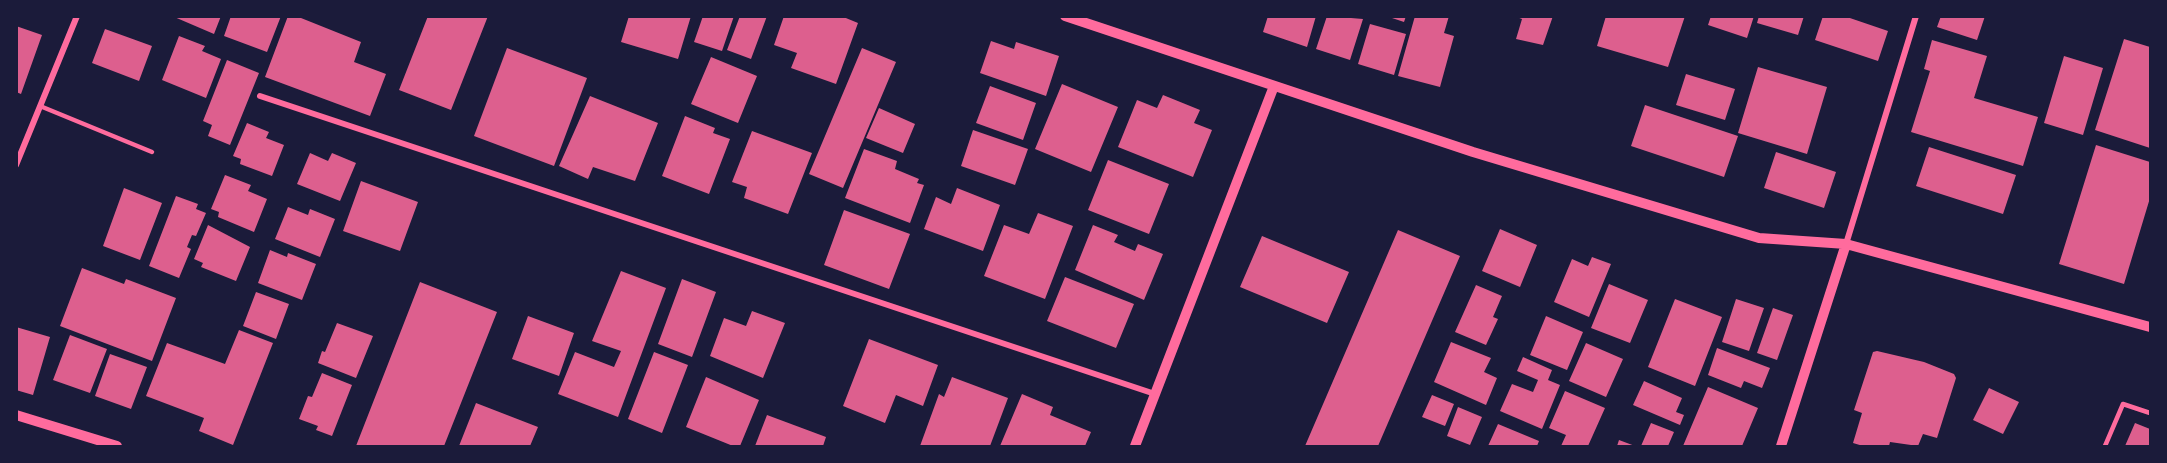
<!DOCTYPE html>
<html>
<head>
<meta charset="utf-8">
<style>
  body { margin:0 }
  #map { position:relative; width:2167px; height:463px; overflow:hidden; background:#1b1b3a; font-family:"Source Sans 3",sans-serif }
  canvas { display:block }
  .frame { position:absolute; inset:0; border:18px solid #1b1b3a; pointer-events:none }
</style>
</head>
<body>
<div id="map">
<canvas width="2167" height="463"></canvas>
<div class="frame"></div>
</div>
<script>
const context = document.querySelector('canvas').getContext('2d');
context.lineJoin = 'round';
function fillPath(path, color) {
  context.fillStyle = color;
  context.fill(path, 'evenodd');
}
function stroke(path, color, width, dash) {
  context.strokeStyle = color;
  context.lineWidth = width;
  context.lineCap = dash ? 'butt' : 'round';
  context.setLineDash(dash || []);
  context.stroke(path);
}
fillPath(new Path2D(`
  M172,16h49l-7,18z
  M231,16h50l-14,36 -43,-16z
  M288,16h8l65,26 -7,20 32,12 -16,42 -105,-39z
  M428,16h60l-37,94 -52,-20z
  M629,16h62l-13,43 -57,-17z
  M703,16h31l-12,35 -28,-9z
  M740,16h27l-16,43 -24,-9z
  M784,16h57l17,7 -22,61 -45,-16 6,-15 -23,-8z
  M1268,16h48l-9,31 -44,-15z
  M1327,16l36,3 -13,41 -34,-11z
  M1386,16h20l-2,6z
  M1415,16h34l-5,17 10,3 -14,51 -42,-11z
  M1514,16h39l-10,29 -27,-6 6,-20z
  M1606,16h79l-17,51 -71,-21z
  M1711,16h43l-7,22 -39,-13z
  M1759,16h45l-6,19 -41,-12z
  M1823,16h21l44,15 -10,30 -63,-21z
  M1941,16h44l-8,24 -40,-13z
  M1370,24l36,10 -12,41 -36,-11z
  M16,26l26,9 -21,59 -5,-2z
  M105,29l47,17 -13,35 -47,-18z
  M179,36l26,10 -3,5 19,8 -15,39 -44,-18z
  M2124,39l26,8v101l-55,-18z
  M1932,40l55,16 -13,42 64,19 -15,49 -112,-34 19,-61 -6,-2z
  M991,41l23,8 2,-7 43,14 -13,40 -66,-23z
  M507,48l80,30 -33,88 -80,-30z
  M862,48l34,14 -53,126 -34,-14z
  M2064,56l39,12 -20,67 -39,-12z
  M711,57l46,19 -19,47 -47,-19z
  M227,60l32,13 -29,72 -22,-9 4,-11 -9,-4z
  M1758,67l69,20 -20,67 -69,-21z
  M1686,74l49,15 -10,31 -49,-15z
  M1062,84l56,23 -27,65 -56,-23z
  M990,86l46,17 -13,37 -47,-17z
  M1163,95l37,15 -6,13 18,7 -19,47 -75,-30 19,-47 20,8z
  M590,96l68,27 -23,58 -42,-14 -5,12 -29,-13z
  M1645,105l93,31 -14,41 -93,-31z
  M879,108l36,16 -12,29 -37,-15z
  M685,116l30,12 -2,5 17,6 -21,55 -47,-18z
  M247,123l22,9 -3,6 18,7 -12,31 -32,-12 1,-5 -8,-3z
  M973,130l55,19 -13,36 -54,-19z
  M752,131l60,22 -24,61 -44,-16 3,-11 -15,-5z
  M2096,145l54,17v36l-26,86 -65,-20z
  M1929,147l87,28 -13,39 -87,-28z
  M864,149l33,12 -2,8 24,10 -2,4 7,2 -14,38 -65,-25z
  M1776,152l60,20 -12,36 -60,-20z
  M310,153l18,8 4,-8 24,10 -16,38 -43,-17z
  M1108,160l61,24 -20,50 -61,-24z
  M225,175l26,10 -3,6 19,8 -13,33 -36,-15 1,-5 -8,-3z
  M361,181l57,21 -18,49 -57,-20z
  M124,188l38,15 -22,57 -37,-14z
  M957,188l43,17 -17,46 -59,-22 12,-32 15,7z
  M176,196l22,8 -2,5 10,4 -10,23 -4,-1 -5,12 4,2 -12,29 -30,-12z
  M288,207l20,8 2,-6 25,10 -15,38 -45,-18z
  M844,210l66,24 -21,55 -65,-24z
  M1038,213l35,13 -28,73 -61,-23 20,-51 25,9z
  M208,225l42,22 -14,34 -35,-14 2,-4 -9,-4z
  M1093,225l25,10 -4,7 21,9 3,-7 25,10 -19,46 -69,-30z
  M1500,229l37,16 -17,42 -38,-16z
  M1398,230l62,26 -82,190h-73z
  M1262,236l87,36 -22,51 -87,-36z
  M270,250l17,7 1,-4 28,11 -14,36 -44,-17z
  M1592,257l19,7 -22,53 -35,-15 18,-43 16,7z
  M82,268l42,16 2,-5 50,19 -24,63 -92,-35z
  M621,271l45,17 -48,129 -60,-23 17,-42 39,15 7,-16 -29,-10z
  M1065,277l69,27 -18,44 -69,-27z
  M682,279l34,13 -24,65 -34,-13z
  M420,282l77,30 -53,134h-88z
  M1609,284l39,16 -18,43 -39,-15z
  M1476,285l26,11 -9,21 5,2 -12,26 -31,-13z
  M256,292l33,12 -13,35 -33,-13z
  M1675,299l47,18 -27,69 -47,-19z
  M1736,299l28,9 -15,43 -27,-9z
  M1773,308l20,7 -16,45 -20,-7z
  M752,311l33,12 -22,55 -53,-22 14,-38 22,8z
  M528,316l46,17 -15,43 -47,-17z
  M1546,316l37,16 -16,38 -37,-15z
  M337,323l36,13 -17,42 -38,-15 4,-12 3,1z
  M16,327l34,10 -17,58 -17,-5z
  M239,330l34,13 -40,102 -34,-14 5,-13 -58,-22 21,-53 58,21z
  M70,335l37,14 -17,44 -37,-13z
  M869,339l69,26 -15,41 -27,-11 -11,28 -42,-17z
  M1451,342l40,16 -7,14 13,6 -11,27 -52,-23z
  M1586,343l37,16 -17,38 -37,-16z
  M1717,348l53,20 -8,20 -18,-7 -3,7 -33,-13z
  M1877,351l47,11 30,12 2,4 -19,60 -14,-4 -5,12 -28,-4 -1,4h-26l-10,-3 9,-30 -8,-3 19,-58z
  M654,352l34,13 -26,68 -34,-14z
  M110,354l37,13 -16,42 -36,-13z
  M1523,357l29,13 -4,10 12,5 -18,44 -42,-18 12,-27 21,8 5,-12 -21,-9z
  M322,373l30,12 -20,51 -16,-6 2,-4 -19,-7 9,-23 4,1z
  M706,377l53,23 -19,46h-7l-47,-19z
  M952,377l56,21 -18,48h-70l19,-52 5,3z
  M1644,381l38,17 -6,14 8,3 -4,10 -47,-20z
  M1708,387l50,21 -16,38h-59z
  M1989,388l30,14 -16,32 -30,-14z
  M1565,391l40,17 -17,38h-27l5,-11 -17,-7z
  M1022,394l31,13 -3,8 41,17 -6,14h-85z
  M1432,395l22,9 -9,22 -23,-9z
  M476,403l62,24 -8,19h-71z
  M1458,407l24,10 -12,28 -23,-9z
  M767,415l59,22 -3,9h-68z
  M1651,423l23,9 -6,14h-27z
  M2135,423l15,6v17h-25z
  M1498,424l41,17 -2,5h-49z
  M1619,440l16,6h-18z`), '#dd5f8e');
stroke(new Path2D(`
  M40,106l112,46
  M2105,446l18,-42 27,9`), '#ff6b9d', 4.5);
stroke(new Path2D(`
  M260,96l895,298
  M16,165l61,-149
  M1846,244l70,-228`), '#ff6b9d', 6);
stroke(new Path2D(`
  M1065,16l408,136 286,86 87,6 304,83
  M16,415l101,31
  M1135,446l139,-360
  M1781,446l65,-202`), '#ff6b9d', 10);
</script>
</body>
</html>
